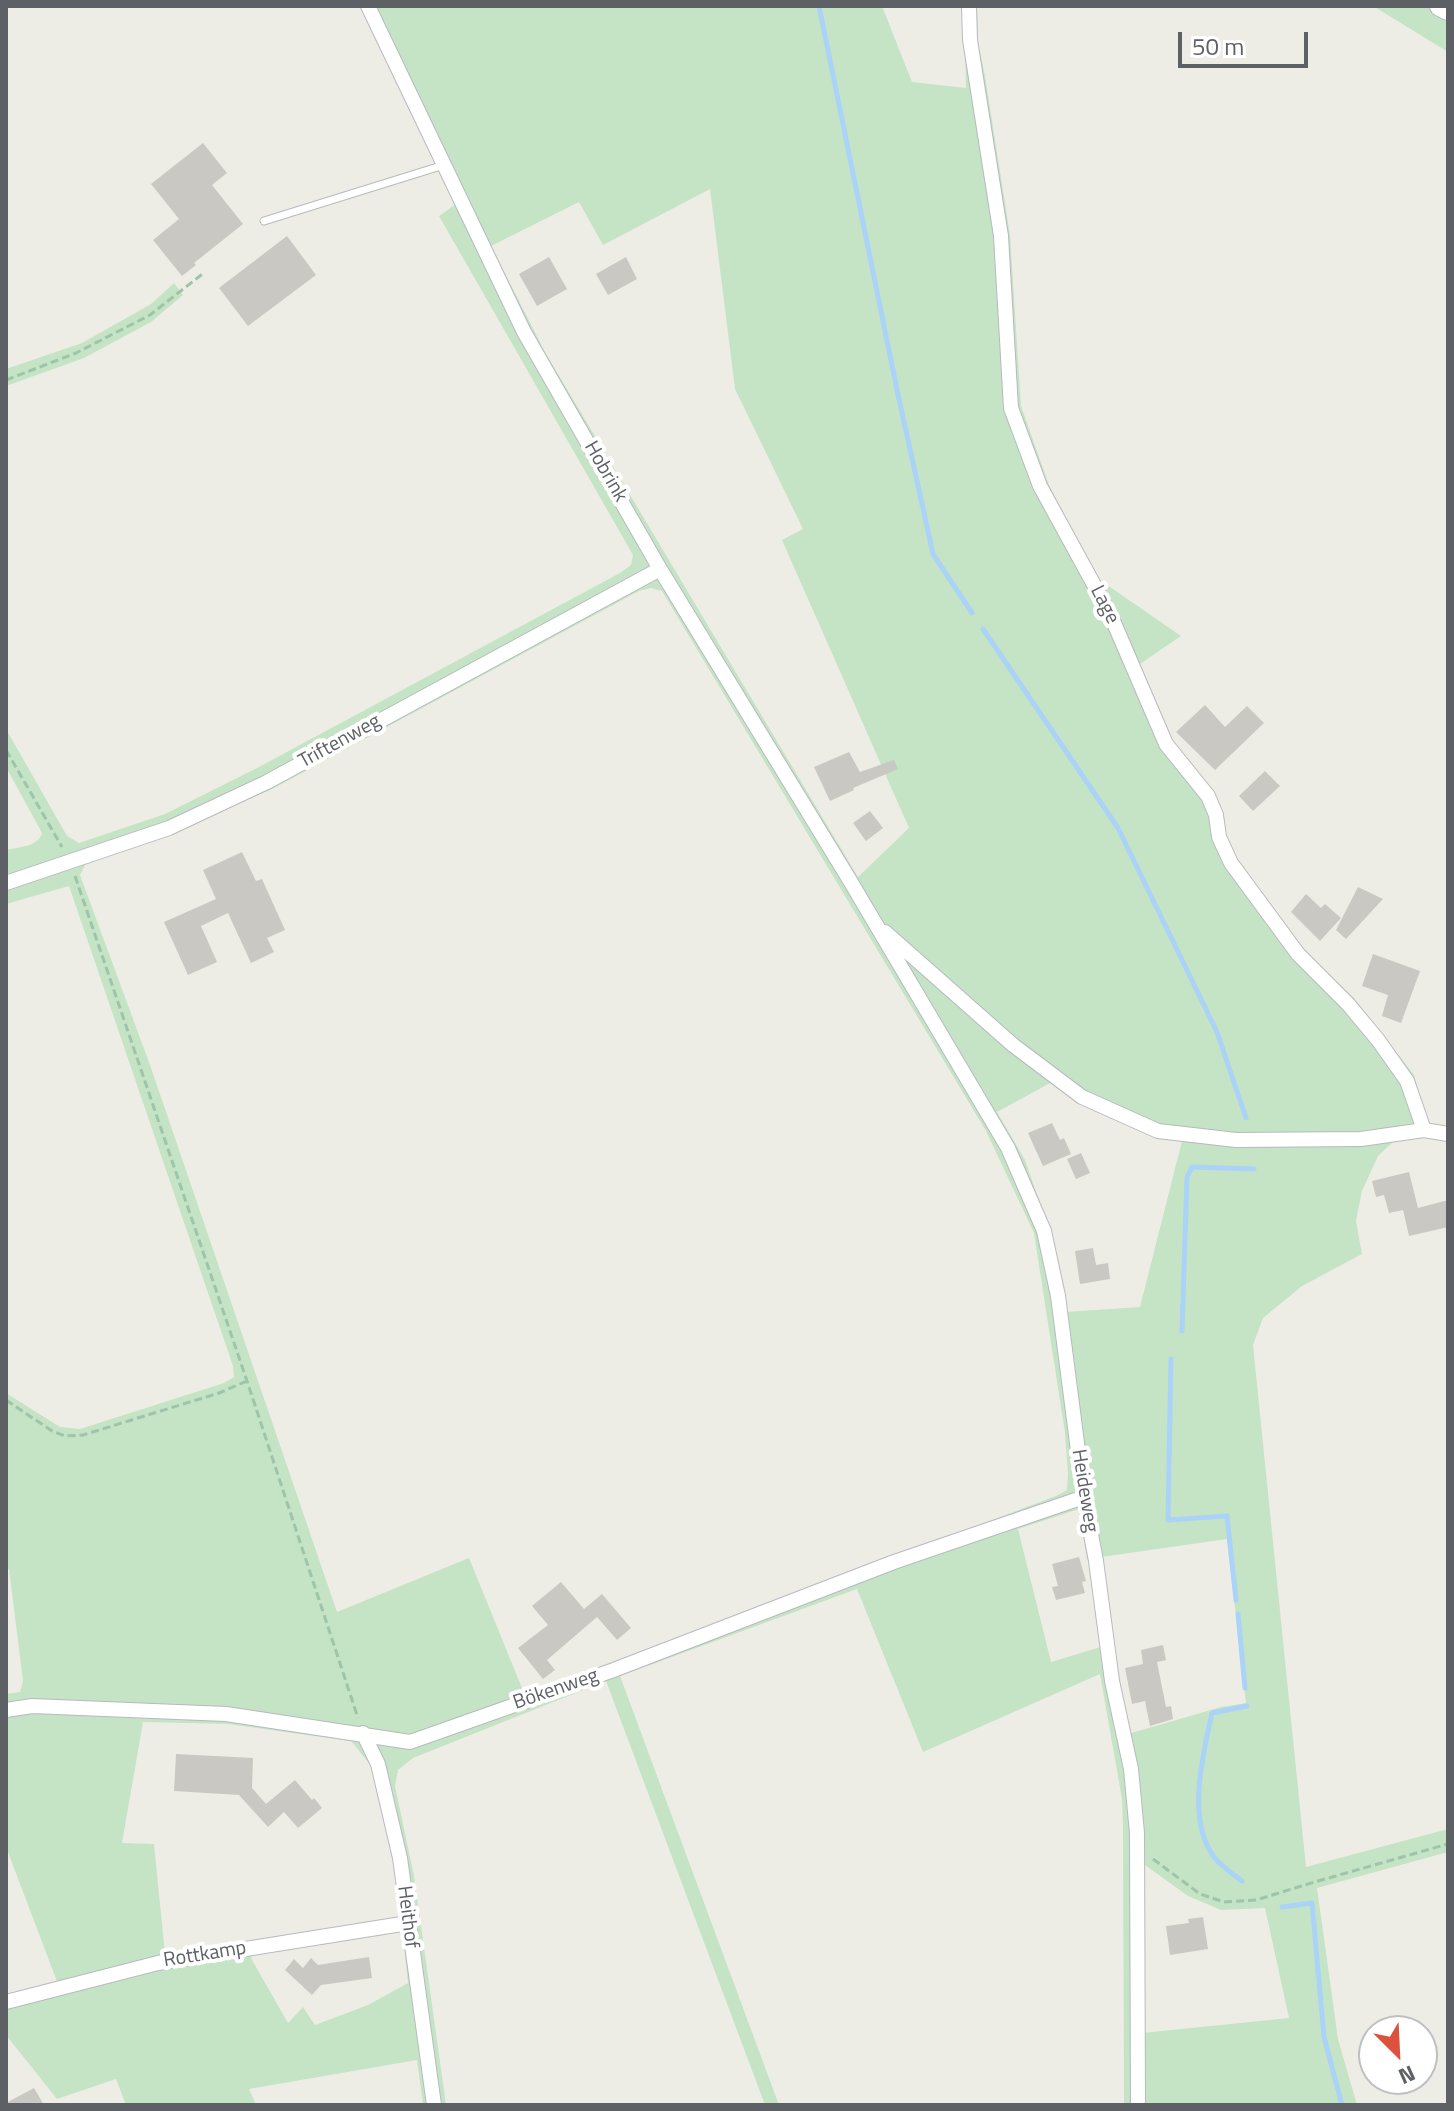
<!DOCTYPE html>
<html>
<head>
<meta charset="utf-8">
<style>
  body { margin:0 }
  #map { position:relative; width:1454px; height:2111px; overflow:hidden; background:#eeede5; font-family:"Titillium Web",sans-serif }
  canvas { display:block }
  .frame { position:absolute; inset:0; border:8px solid #5d6064; pointer-events:none }
  .north { position:absolute; left:1358px; top:2015px; width:80px; height:80px; box-sizing:border-box; background:#fff; border:2px solid #bebfc1; border-radius:50%; rotate:156deg; font-size:22px; font-weight:700; line-height:32px; text-align:center; color:#5d6064 }
  .north::after { content:''; display:block; margin:auto; width:28px; height:36px; background:#dc523e; clip-path:polygon(50% 0,100% 100%,50% 72%,0 100%) }
  .scale { position:absolute; left:1178px; top:32px; width:130px; height:36px; box-sizing:border-box; border:4px solid #5d6064; border-top:0; padding-left:10px; font-size:24px; line-height:28px; white-space:nowrap; color:#5d6064; -webkit-text-stroke:6px #fff; paint-order:stroke }
</style>
</head>
<body>
<div id="map">
<canvas width="1454" height="2111"></canvas>
<div class="frame"></div>
<div class="north">N</div>
<div class="scale">50 m</div>
</div>
<script>
const context = document.querySelector('canvas').getContext('2d');
context.lineJoin = 'round';
function fillPath(path, color) {
  context.fillStyle = color;
  context.fill(path, 'evenodd');
}
function stroke(path, color, width, dash) {
  context.strokeStyle = color;
  context.lineWidth = width;
  context.lineCap = dash ? 'butt' : 'round';
  context.setLineDash(dash || []);
  context.stroke(path);
}
function label(font, color, halo, rows, align = 'center') {
  context.font = font + ' "Titillium Web",sans-serif';
  context.lineWidth = 8;
  context.setLineDash([]);
  context.textBaseline = 'middle';
  context.strokeStyle = halo;
  context.fillStyle = color;
  for (const [text, x, y, turn = 0] of rows) {
    context.save();
    context.translate(x, y);
    context.rotate((+turn || 0) * Math.PI / 180);
    context.textAlign = isNaN(turn) ? turn : align;
    if (halo) context.strokeText(text, 0, 0);
    context.fillText(text, 0, 0);
    context.restore();
  }
}
fillPath(new Path2D(`
  M363,6h519l30,76 54,6 -2,-82h13l1,36 7,34 25,159 11,171 28,79 48,93 84,58 -44,30 33,74 65,121 62,84 57,53 60,77 14,50 -19,2 -31,29 -16,35 -6,30 6,33 -60,32 -39,32 -10,27 53,522 142,-38v23l-131,36 21,151 19,66h-233l-1,-278 -1,-28 -22,-125 -177,78 -66,-163 -237,87 159,429h-14l-159,-424 -193,77 -15,12 -3,16 19,90 32,229h-23l-6,-45 -168,29 7,16h-130l-10,-26 -59,20 -51,-64v-36l52,-15 -52,-137v-153l14,-2 3,-11 -14,-112h-3v-176l54,34 20,2 144,-46 10,-6 -1,-11 -164,-480 -63,18v-54c13,-3 32,-3 36,-17l-36,-66v-38l61,107 12,7 86,-29 92,-46 363,-195 11,-8 2,-10 -194,-339 17,-12zM710,189l25,200 68,140 -21,11 127,288 -51,49 -312,-523 -55,-108 88,-44 24,43zM651,588l11,3 324,540 48,102 31,200 3,40 -1,17 -11,6 -406,153 -126,44 -55,-135 -132,54 -187,-547 -70,-190 5,-10 93,-35 94,-41 367,-198zM1052,1082l104,55 26,4 -42,166 -74,5 -16,-80 -25,-72 -28,-48zM1079,1509l8,50 140,-20 19,164 -25,4 -93,27 -14,-91 -63,19 -33,-133zM143,1722l85,2 123,17 21,26 23,99 13,117 -40,22 -53,20 -12,-18 -15,16 -36,-63 -3,-16 -84,10 -11,-110 -32,-1zM1145,1865l43,31 33,14 44,-2 24,110 -147,15z
  M1373,6h75v46z
  M174,283l9,12 -32,27 -67,36 -78,28v-17l76,-26 69,-39z`), '#c4e4c5');
stroke(new Path2D(`
  M819,6l78,384 36,164 39,59
  M983,629l135,199 99,204 29,86
  M1182,1331l5,-154 5,-10 62,2
  M1171,1359l-3,161 59,-4 9,84
  M1238,1614l7,74
  M1242,1881c-9,-7 -21,-15 -28,-24 -28,-38 -11,-102 -2,-144l35,-7
  M1282,1907l30,-4 12,134 18,68`), '#abd3f8', 5);
fillPath(new Path2D(`
  M203,143l24,30 -15,12 31,39 -49,39 2,2 -14,11 -29,-36 26,-21 -28,-35z
  M287,236l29,39 -68,51 -29,-38z
  M549,257l18,32 -30,17 -18,-32z
  M626,257l11,22 -29,16 -12,-21z
  M1205,705l20,22 22,-21 17,17 -49,47 -39,-38z
  M849,752l11,20 34,-12 4,9 -45,19 1,2 -24,11 -16,-34z
  M1265,771l15,15 -27,25 -14,-15z
  M870,811l13,17 -17,13 -13,-18z
  M242,852l14,29 6,-2 23,51 -18,8 7,14 -23,11 -23,-50 -27,13 16,36 -29,13 -24,-53 52,-23 -13,-29z
  M1358,887l25,12 -37,40 -10,-9z
  M1306,894l15,14 4,-4 16,14 -21,23 -29,-29z
  M1373,954l47,17 -19,52 -19,-7 6,-21 -26,-9z
  M1052,1123l8,17 4,-2 7,16 -28,12 -15,-33z
  M1081,1153l9,20 -14,6 -9,-20z
  M1409,1172l9,36 30,-8v27l-39,9 -6,-26 -14,3 -5,-18 -8,2 -4,-16z
  M1093,1248l3,17 12,-2 2,16 -30,5 -5,-33z
  M1079,1557l7,24 -4,1 3,11 -29,7 -4,-13 6,-1 -6,-22z
  M561,1582l23,27 18,-15 29,34 -14,12 -20,-23 -50,43 8,10 -12,9 -25,-31 30,-23 -16,-19z
  M1163,1645l3,15 -9,2 9,45 5,-1 2,13 -23,7 -5,-25 -13,3 -7,-36 18,-4 -2,-14z
  M176,1754l77,4 -1,30 14,16 29,-24 17,20 2,-2 8,10 -24,20 -14,-16 -16,15 -29,-32 -65,-4z
  M1203,1917l5,32 -38,6 -4,-29 23,-3 -1,-4z
  M369,1957l3,21 -51,7 -9,10 -27,-25 9,-11 9,9 8,-10 7,7z
  M34,2088l10,17h-38v-2z`), '#cac8c2');
const service = new Path2D(`
  M264,221l180,-56`);
const minor = new Path2D(`
  M368,6l156,326 136,237 189,310 159,269 36,83 14,65 26,201 12,64 16,120 19,88 6,64 1,272
  M969,6l1,34 31,196 10,172 29,78 71,130 55,128 42,52 8,19 3,22 12,26 67,91 50,50 30,36 29,41 17,49
  M6,883l163,-55 98,-46 393,-213
  M885,932l128,113 69,52 76,34 78,9 125,-1 63,-9 24,4
  M6,1710l26,-4 194,8 184,28 201,-71 283,-109 190,-65
  M363,1733l15,31 22,94 34,247
  M6,2002l152,-39 250,-40`);
const secondary = new Path2D(`
  M1440,6l8,4`);
stroke(service, '#b7babe', 9);
stroke(minor, '#b7babe', 16);
stroke(secondary, '#b7b9be', 22);
stroke(new Path2D(`
  M6,380l70,-27 74,-38 55,-43
  M6,750l56,97
  M75,876l172,505 111,337
  M6,1400l46,31 13,5 18,-1 136,-42 28,-12
  M1153,1859l47,35 24,8 32,-2 62,-19 130,-37`), '#9ec4ab', 3, [8, 4]);
stroke(service, '#fff', 7);
stroke(minor, '#fff', 14);
stroke(secondary, '#fff', 20);
label('20px', '#5d6064', '#fff', [
  ["Hobrink",605,472,60],
  ["Lage",1104,605,63],
  ["Triftenweg",340,742,-29],
  ["Heideweg",1084,1491,81],
  ["Bökenweg",556,1690,-19],
  ["Heithof",407,1917,83],
  ["Rottkamp",205,1955,-9]
]);
</script>
</body>
</html>
